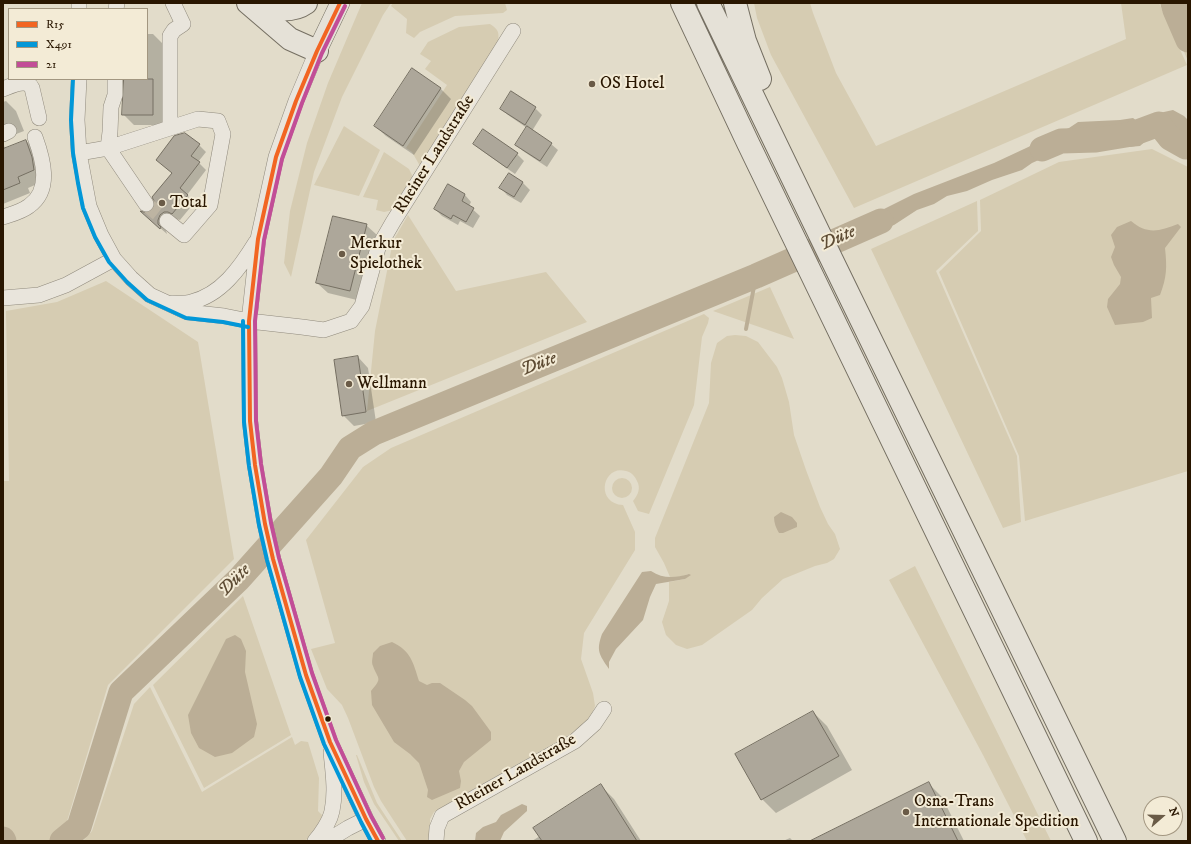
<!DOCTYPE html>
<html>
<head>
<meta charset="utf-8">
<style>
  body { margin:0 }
  #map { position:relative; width:1191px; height:844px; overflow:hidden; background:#e2dcca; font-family:"IM FELL DW Pica",serif }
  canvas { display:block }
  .frame { position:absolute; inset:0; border:4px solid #291600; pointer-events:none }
  .legend { position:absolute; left:8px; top:8px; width:140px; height:72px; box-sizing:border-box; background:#f3ebd6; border:1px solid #a29680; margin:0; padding:5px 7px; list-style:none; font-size:12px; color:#291600 }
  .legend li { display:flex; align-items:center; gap:8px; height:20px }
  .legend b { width:20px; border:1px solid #a29680 }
  .north { position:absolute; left:1143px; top:796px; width:40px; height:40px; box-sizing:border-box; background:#f3ebd6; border:1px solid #a29680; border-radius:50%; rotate:70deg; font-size:11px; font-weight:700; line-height:16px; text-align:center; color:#291600 }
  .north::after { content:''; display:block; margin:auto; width:14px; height:18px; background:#6a5b47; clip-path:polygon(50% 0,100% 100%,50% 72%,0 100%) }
</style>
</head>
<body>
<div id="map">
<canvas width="1191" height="844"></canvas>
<div class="frame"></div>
<ul class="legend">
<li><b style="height:5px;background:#f26522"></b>R15</li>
<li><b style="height:5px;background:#0297d8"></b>X491</li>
<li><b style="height:5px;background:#c24d97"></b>21</li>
</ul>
<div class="north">N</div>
</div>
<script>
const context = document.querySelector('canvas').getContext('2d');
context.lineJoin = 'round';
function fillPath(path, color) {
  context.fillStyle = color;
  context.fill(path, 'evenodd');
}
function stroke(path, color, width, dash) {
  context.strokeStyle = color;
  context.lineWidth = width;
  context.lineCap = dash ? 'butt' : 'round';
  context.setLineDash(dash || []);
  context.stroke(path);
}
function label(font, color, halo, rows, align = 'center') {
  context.font = font + ' "IM FELL DW Pica",serif';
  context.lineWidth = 4;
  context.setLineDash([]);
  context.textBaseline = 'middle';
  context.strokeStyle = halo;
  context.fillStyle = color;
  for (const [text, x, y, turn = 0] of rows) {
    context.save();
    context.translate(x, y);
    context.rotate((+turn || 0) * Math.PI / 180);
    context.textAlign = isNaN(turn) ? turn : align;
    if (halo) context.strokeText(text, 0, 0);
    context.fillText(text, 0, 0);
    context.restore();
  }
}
fillPath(new Path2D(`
  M362,3h29l-8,12 -41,82 -28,75 -23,105 -7,-14 6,-52 17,-68 21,-60z
  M393,3h112l2,7 -4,3 -48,3 -35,16 -6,6 -8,-5 1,-14 -16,-13z
  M754,3h56l3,10 23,60 40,73 250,-107 -5,-36h38l28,62 -333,143 -83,-153 -14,-37z
  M1163,3h25v58z
  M490,24c9,6 9,8 8,18l-78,124 -8,-14 -6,-4 41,-63 -22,-16 6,-8 -11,-7 8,-12 31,-15z
  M344,126l36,24 -21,46 -45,-11z
  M1152,149l36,18v304l-163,50 -6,-65 -80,-184 42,-41 -1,-31 79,-38z
  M384,152l25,17 4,8 -20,33 -9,2 -8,-2 2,-10 -15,-3z
  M977,201l1,30 -42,40 81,185 4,66 -18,6 -132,-279z
  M408,215l48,76 90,-19 41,50 -220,89 8,-80 18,-90z
  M106,281l92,61 36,217 -126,126 -47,156h-58v-360h6l-3,-170 51,-9z
  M770,287l24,52 -81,-28z
  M704,314l5,4 -1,5 -6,14 -8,68 -45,109 -11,-3 -5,-10c5,-6 8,-13 4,-20 -2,-5 -6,-9 -11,-10 -23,-7 -32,32 -3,34l12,27v18l-51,83 -3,26 12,34 2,13 -5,13 -18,14 -138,79 -4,7v22h-23l-26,-40 -7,-14 -26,-69 -6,-13 -15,-16 -16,-40 24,-6 -29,-103 57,-73 28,-19z
  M735,335l11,1 12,6 19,25 5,11 7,24 5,33 12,35 14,37 8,17 7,10 5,15 -6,10 -7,4 -12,3 -32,13 -21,19 -10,12 -50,35 -15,4 -11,-4 -10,-10 -4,-13 7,-21v-19l16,-3 3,-5 -8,3h-10l-6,-14 -9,-16v-9l54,-135 2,-40 6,-20 10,-7z
  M612 488a10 10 0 1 1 20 0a10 10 0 1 1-20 0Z
  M915,566l136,275h-24l-44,-86 -94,-175z
  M243,596l48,139 -87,53 -51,-103z
  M150,687l52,105 90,-55 3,8 6,-4 7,1 11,36 -1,33 5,5 -11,18 -7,7h-222l9,-10 42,-127z
  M356,755h1l20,48 25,38h-3l-25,-37 -10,-22z`), '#d6ccb2');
fillPath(new Path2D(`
  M1178,3h10v29z
  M1173,110l11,6 4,4v25l-3,-2 -6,-9 -7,-6h-10l-9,2 -4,8 -9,8 -11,1 -16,-12 -35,4 -18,8 -8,7 -20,9 -10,7 -30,10 -25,11 -20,5 -13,8 -17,6 -23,15 -22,7 -20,7 -8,-15 22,-6 48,-24 80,-31 75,-35 9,-6 42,-2 13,-2 4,3 18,-7z
  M1131,221c16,14 29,10 47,3l3,3 -16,21c2,19 2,29 -5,47l-9,3 1,20 -9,4 -28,3 -8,-18 1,-8 12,-15 1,-7 -7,-12 -3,-8 4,-10 -4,-12 6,-8z
  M781,512l11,5 5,6v4l-14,6h-4c-3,-5 -5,-10 -5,-16z
  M651,571c12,8 24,7 38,3l2,1 -6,4 -29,5 -6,13 -7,23 -27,29 -7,13v7c-10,-15 -13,-18 -7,-35l40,-62z
  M235,635l6,4 5,12 -1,21 12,52 -3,13 -22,16 -17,4 -16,-9 -8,-15 -3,-18 38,-76z
  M392,642c19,9 21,20 27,39l8,4 5,-2h8l25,17 7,6 19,26v8l-27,22 -5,9 2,10 -1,7 -28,12 -5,-3 1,-7 -9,-27 -9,-9 -16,-12 -22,-37 -1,-14c12,-14 7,-11 2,-25 -2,-4 0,-9 0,-13l7,-7z
  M522,804l5,2v5l-23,21 -4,9h-25l1,-8 7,-6 13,-5 5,-7z`), '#bbae96');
fillPath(new Path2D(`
  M147,34h6l11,11 -1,80h-29l-11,-11 2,-35h22z
  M412,70l29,19 10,10 -37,56 -28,-19 -11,-10z
  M511,93l24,15 7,7 -10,16 19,13 7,6 -11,17 -24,-16 -7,-6 11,-17 -19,-13 -7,-6z
  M6,101l10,10 8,20 -21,8v-37z
  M26,141l11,10 7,30 -16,7 2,5 -27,11v-62l2,7z
  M474,144l43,10 7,7 -9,13 -34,-24z
  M199,145l7,7 -8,10 8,8 -19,25 7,8 -14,17 -4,-1 -11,8 2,7 -25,-22 5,2 5,-2 21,-38 -16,-14z
  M509,174l14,9 7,7 -9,13 -14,-8 -6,-7z
  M449,186l16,9 6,7 -2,4 11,10 -7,12 -13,-7 -2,4 -16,-9 -7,-7z
  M366,225l11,10 -16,66 -33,-8 -11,-10z
  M358,357l10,11 8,54 -22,4 -11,-11z
  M813,712l14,14 25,44 -76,43 -14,-14z
  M929,784l13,13 22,44h-152z
  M600,785l14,14 27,42h-109l8,-5z
  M790,838l3,3h-10z`), '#0003');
stroke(new Path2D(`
  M746,329l10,-53`), '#bbae96', 4);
stroke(new Path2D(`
  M1173,3l2,7 13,30
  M1042,149l19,-8 35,-1 36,-6 27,-10 11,14 16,9 2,-1
  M3,839l1,2
  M62,841l17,-14 42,-135 118,-113 92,-103 19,-28 24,-15 382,-157 125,-55`), '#bbae96', 25);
const building = new Path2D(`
  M412,68l29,20 -38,58 -29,-20z
  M124,79h29v36h-31z
  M511,91l25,16 -11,18 -25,-16z
  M527,126l25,17 -12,18 -25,-16z
  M483,129l35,24 -11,15 -34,-24z
  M185,133l15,11 -9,12 9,6 -20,26 8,7 -16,19 -4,-2h-4l-4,3 -2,5v4l3,3 -1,2 -20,-18 7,2 4,-2 3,-3 1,-5 -3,-6 20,-24 -16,-13 18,-24z
  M26,140l6,17 2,13 -16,7 2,6 -17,7v-41z
  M509,173l14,9 -9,15 -15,-9z
  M448,184l17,10 -3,7 12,7 -8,14 -13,-7 -2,4 -17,-10z
  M333,216l34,8 -17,67 -34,-8z
  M358,356l8,56 -24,4 -8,-56z
  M813,711l26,45 -78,44 -26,-46z
  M929,782l29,59h-148z
  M601,784l36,57h-95l-9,-13z`);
fillPath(building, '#ada79a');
stroke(building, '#756f62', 1);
stroke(new Path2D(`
  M146,204l21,17`), '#bdb4a2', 15, [15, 8]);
const minor = new Path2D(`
  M79,3v6
  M116,9l1,-6
  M317,51l-21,50 -20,56 -18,82 -9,82 1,100 5,44 10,59 8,35 33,116 24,67 36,77 12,22
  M79,79l-2,41 2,33 10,53 12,29 13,24 17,19 19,17 37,17 37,4 25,5 53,6 22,3 27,-9 11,-15 16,-58 15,-26 120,-191
  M3,89c8,-3 24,-11 29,-1l7,30
  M170,127v-91l4,-6 9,-6 -10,-21
  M3,134l6,-3
  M108,148l2,-16 1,-25 4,-12v-16
  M108,148l38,56
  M79,153l29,-5 90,-29 20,2 5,13 -13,71 -26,30 -17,-14
  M3,217c9,-3 18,-5 26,-11 23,-16 14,-47 6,-69
  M3,298l36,-3 27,-10 48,-26
  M172,303c6,0 13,1 19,-1 30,-7 49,-34 65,-60
  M315,841c6,-7 15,-20 17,-30 4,-19 1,-39 -1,-59
  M327,841l21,-13 18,-9
  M436,841l1,-13 5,-12 133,-75 19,-17 10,-15`);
const major = new Path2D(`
  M317,51l23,-48`);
const highway = new Path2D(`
  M248,3l42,36 27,12
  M256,3c15,7 36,10 50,0
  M682,3l66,140 338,698
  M708,3l124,257 283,581
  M735,3l10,38 15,38`);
stroke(minor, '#908a7d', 16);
stroke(major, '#756f62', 20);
stroke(highway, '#756f62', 24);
stroke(minor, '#e9e5dc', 15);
stroke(major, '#e5e1d7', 19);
stroke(highway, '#e5e1d7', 22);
stroke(new Path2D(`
  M340,3l-23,48 -21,50 -20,56 -18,82 -9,82 1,100 5,44 10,59 8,35 33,116 24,67 36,77 12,22`), '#f26522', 4);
stroke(new Path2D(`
  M73,79l-2,41 2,33 5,30 5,25 12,29 14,25 18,20 20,18 39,18 37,4 25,5
  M243,321l1,101 5,44 10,59 8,35 33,117 24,67 37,78 10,19`), '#0297d8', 4);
stroke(new Path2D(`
  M345,6l-23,47 -20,50 -20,56 -18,81 -9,81 1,100 5,43 10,59 8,35 33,115 24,67 35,76 12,22`), '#c24d97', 4);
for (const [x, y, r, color] of [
  [592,84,4,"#6a5b47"],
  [162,203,4,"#6a5b47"],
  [342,254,4,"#6a5b47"],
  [349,384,4,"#6a5b47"],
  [328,719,3.5,"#291600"],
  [906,812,4,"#6a5b47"]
]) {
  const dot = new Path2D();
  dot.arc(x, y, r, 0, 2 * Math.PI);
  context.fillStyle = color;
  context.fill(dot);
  stroke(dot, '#f3ebd6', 1.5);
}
label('17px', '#291600', '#f3ebd6', [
  ["OS Hotel",600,84],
  ["Total",170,203],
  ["Merkur",350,244],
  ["Spielothek",350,264],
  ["Wellmann",357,384],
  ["Osna-Trans",914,802],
  ["Internationale Spedition",914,822]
], 'left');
label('17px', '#291600', '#f3ebd6', [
  ["Rheiner Landstraße",435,155,-58],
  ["Rheiner Landstraße",516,773,-30]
]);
label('italic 18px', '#5d4b33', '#f3ebd6', [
  ["Düte",838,239,-24],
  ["Düte",539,365,-22],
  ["Düte",235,581,-46]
]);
</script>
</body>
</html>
